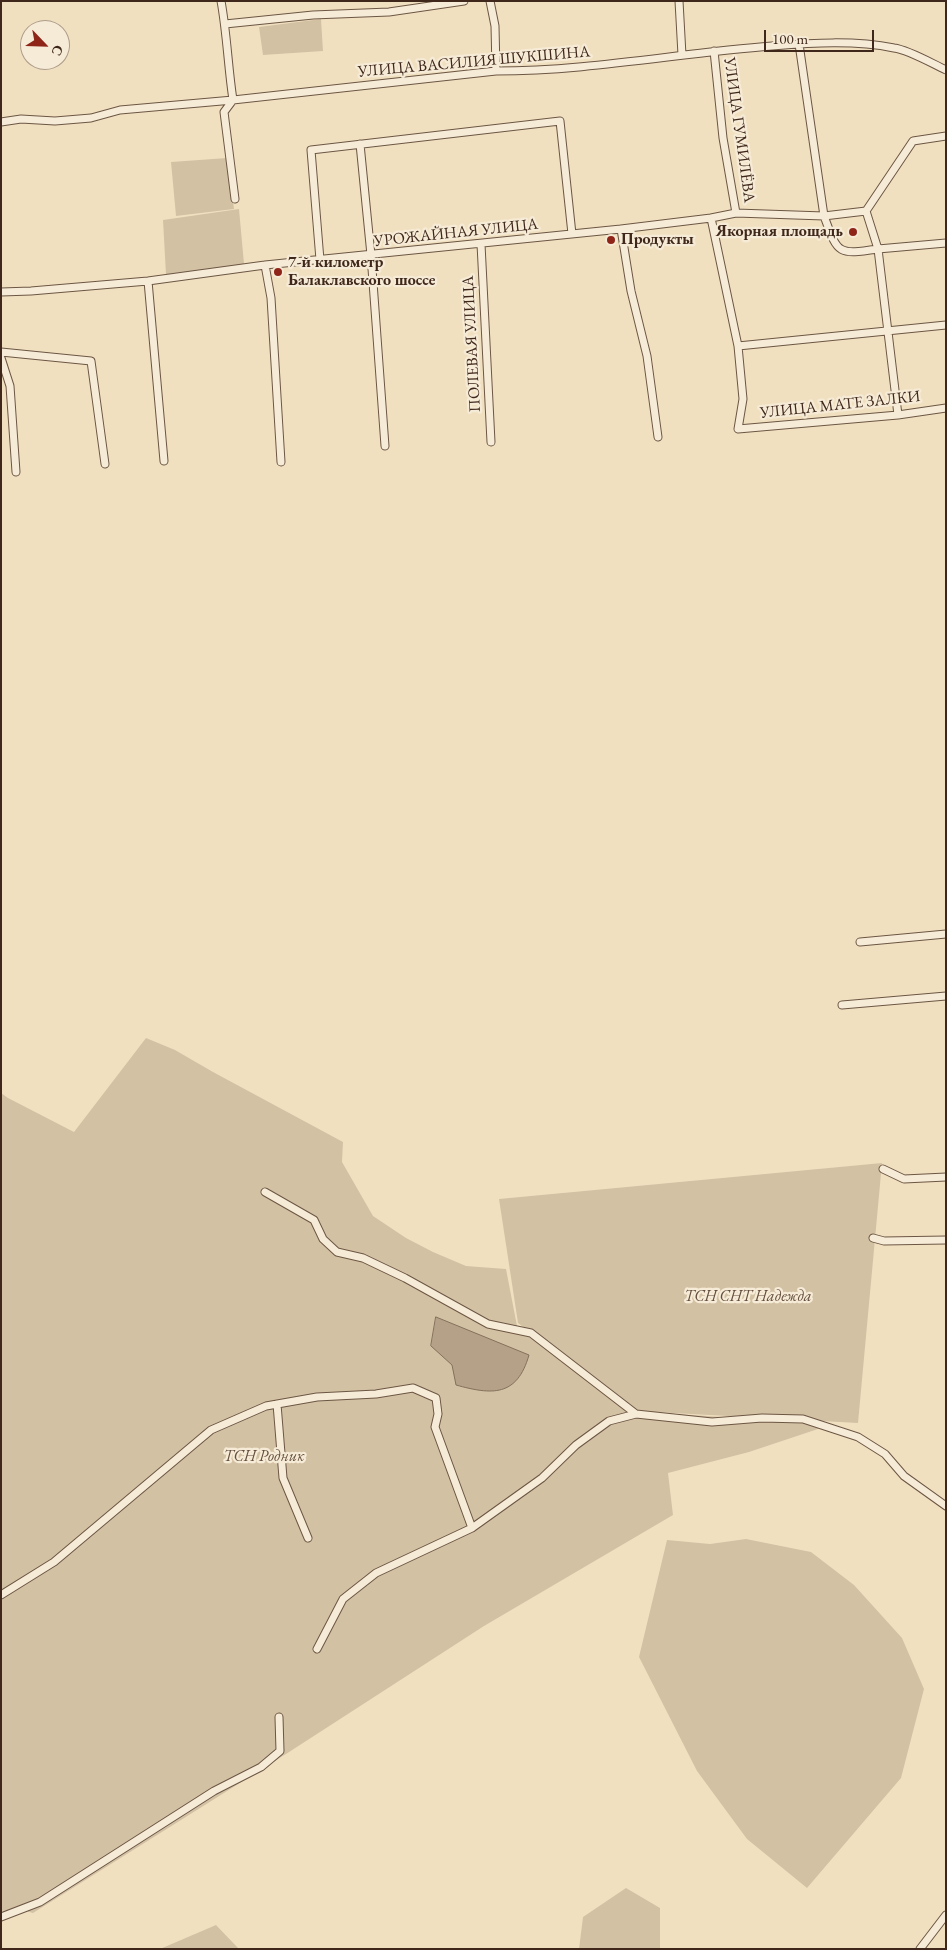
<!DOCTYPE html>
<html>
<head>
<meta charset="utf-8">
<style>
  body { margin:0 }
  #map { position:relative; width:947px; height:1950px; overflow:hidden; background:#f1e0c0; font-family:"EB Garamond",serif }
  canvas { display:block }
  .frame { position:absolute; inset:0; border:2px solid #3f281b; pointer-events:none }
  .north { position:absolute; left:20px; top:20px; width:50px; height:50px; box-sizing:border-box; background:#f6ebd6; border:1px solid #ad9d8b; border-radius:50%; rotate:114deg; font-size:14px; font-weight:700; line-height:20px; text-align:center; color:#3f281b }
  .north::after { content:''; display:block; margin:auto; width:18px; height:22px; background:#8f2418; clip-path:polygon(50% 0,100% 100%,50% 72%,0 100%) }
  .scale { position:absolute; left:764px; top:30px; width:110px; height:22px; box-sizing:border-box; border:2px solid #3f281b; border-top:0; padding-left:6px; font-size:15px; line-height:18px; white-space:nowrap; color:#3f281b; -webkit-text-stroke:4px #f6ebd6; paint-order:stroke }
</style>
</head>
<body>
<div id="map">
<canvas width="947" height="1950"></canvas>
<div class="frame"></div>
<div class="north">С</div>
<div class="scale">100 m</div>
</div>
<script>
const context = document.querySelector('canvas').getContext('2d');
context.lineJoin = 'round';
function fillPath(path, color) {
  context.fillStyle = color;
  context.fill(path, 'evenodd');
}
function stroke(path, color, width, dash) {
  context.strokeStyle = color;
  context.lineWidth = width;
  context.lineCap = dash ? 'butt' : 'round';
  context.setLineDash(dash || []);
  context.stroke(path);
}
function label(font, color, halo, rows, align = 'center') {
  context.font = font + ' "EB Garamond",serif';
  context.lineWidth = 4.5;
  context.setLineDash([]);
  context.textBaseline = 'middle';
  context.strokeStyle = halo;
  context.fillStyle = color;
  for (const [text, x, y, turn = 0] of rows) {
    context.save();
    context.translate(x, y);
    context.rotate((+turn || 0) * Math.PI / 180);
    context.textAlign = isNaN(turn) ? turn : align;
    if (halo) context.strokeText(text, 0, 0);
    context.fillText(text, 0, 0);
    context.restore();
  }
}
fillPath(new Path2D(`
  M321,19l2,32 -60,4 -4,-28z
  M227,158l7,51 -58,7 -5,-54z
  M239,209l5,55 -78,11 -3,-55z
  M146,1038l29,12 38,22 130,70 -1,20 31,54 33,22 27,14 33,14 40,3 11,57 112,85 204,13 -84,28 -81,21 5,42 -189,111 -198,128 -253,159 -15,-4 -17,2v-818l7,5 66,34z
  M882,1163l-24,260 -223,-12 -117,-88 -19,-124z
  M746,1539l65,13 43,33 48,53 22,51 -23,89 -94,110 -60,-49 -50,-68 -58,-114 28,-117 43,4z
  M626,1888l34,20v41h-81l4,-32z
  M216,1925l23,24h-79z`), '#d3c1a4');
const water = new Path2D(`
  M436,1317l93,38c-12,42 -37,40 -73,30l-4,-20 -21,-19z`);
fillPath(water, '#b4a188');
stroke(water, '#85715c', 1);
const street = new Path2D(`
  M221,1c6,33 7,66 12,99l-9,12 11,87
  M490,1l5,25 1,45
  M679,1l3,54
  M225,24l88,-9 76,-3 75,-11
  M714,51l9,87 13,75
  M1,122l20,-3 34,2 36,-3 29,-8 113,-10 263,-29c92,0 184,-18 276,-25 40,-3 82,-6 122,2 15,2 37,15 52,22
  M360,144l11,111
  M866,211l47,-70 33,-5
  M711,218l27,128 5,53 -5,30 160,-14 48,-7
  M621,229l10,62 16,65 11,81
  M481,244l10,198
  M371,255l14,191
  M320,260l-9,-110 249,-29 12,113
  M265,265l6,33 10,164
  M148,281l16,180
  M1,292l30,-1 117,-10 117,-16 356,-36 90,-11 25,-5 88,3 42,-5 12,38c-41,6 -40,5 -54,-33l-25,-172
  M738,346l208,-21
  M1,352l90,9 14,103
  M1,358l9,28 6,86
  M898,415l-20,-166 68,-6
  M860,942l86,-8
  M842,1005l104,-9
  M883,1169l21,10 42,-2
  M265,1192l49,28 9,19 14,13 26,6 42,20 83,46 43,9 105,81
  M873,1238l11,3 62,-1
  M277,1404l6,74 25,60
  M1,1595l53,-33 157,-132 55,-24 51,-9 59,-3 37,-6 23,10 2,16 -3,13 37,101
  M317,1649l26,-50 33,-26 96,-45 70,-50 34,-33 33,-24 27,-7 76,8 50,-4 41,1 55,18 27,17 19,22 42,30
  M1,1917l39,-15 174,-111 47,-24 19,-16 -1,-34
  M920,1949l26,-34`);
stroke(street, '#6c5644', 9);
stroke(street, '#f6ebd6', 7);
for (const [x, y, r, color] of [
  [853,232,5,"#8f2418"],
  [611,240,5,"#8f2418"],
  [278,272,5,"#8f2418"]
]) {
  const dot = new Path2D();
  dot.arc(x, y, r, 0, 2 * Math.PI);
  context.fillStyle = color;
  context.fill(dot);
  stroke(dot, '#f6ebd6', 2);
}
label('16px', '#3f281b', '#f6ebd6', [
  ["УЛИЦА ВАСИЛИЯ ШУКШИНА",474,62,-5],
  ["УЛИЦА ГУМИЛЁВА",739,130,82],
  ["УРОЖАЙНАЯ УЛИЦА",456,233,-6],
  ["ПОЛЕВАЯ УЛИЦА",472,344,-93],
  ["УЛИЦА МАТЕ ЗАЛКИ",840,405,-6]
]);
label('bold 16px', '#3f281b', '#f6ebd6', [
  ["Якорная площадь",843,232,"right"],
  ["Продукты",621,240],
  ["7-й километр",288,263],
  ["Балаклавского шоссе",288,281]
], 'left');
label('italic 16px', '#644e3d', '#f6ebd6', [
  ["ТСН СНТ Надежда",748,1297],
  ["ТСН Родник",264,1457]
]);
</script>
</body>
</html>
